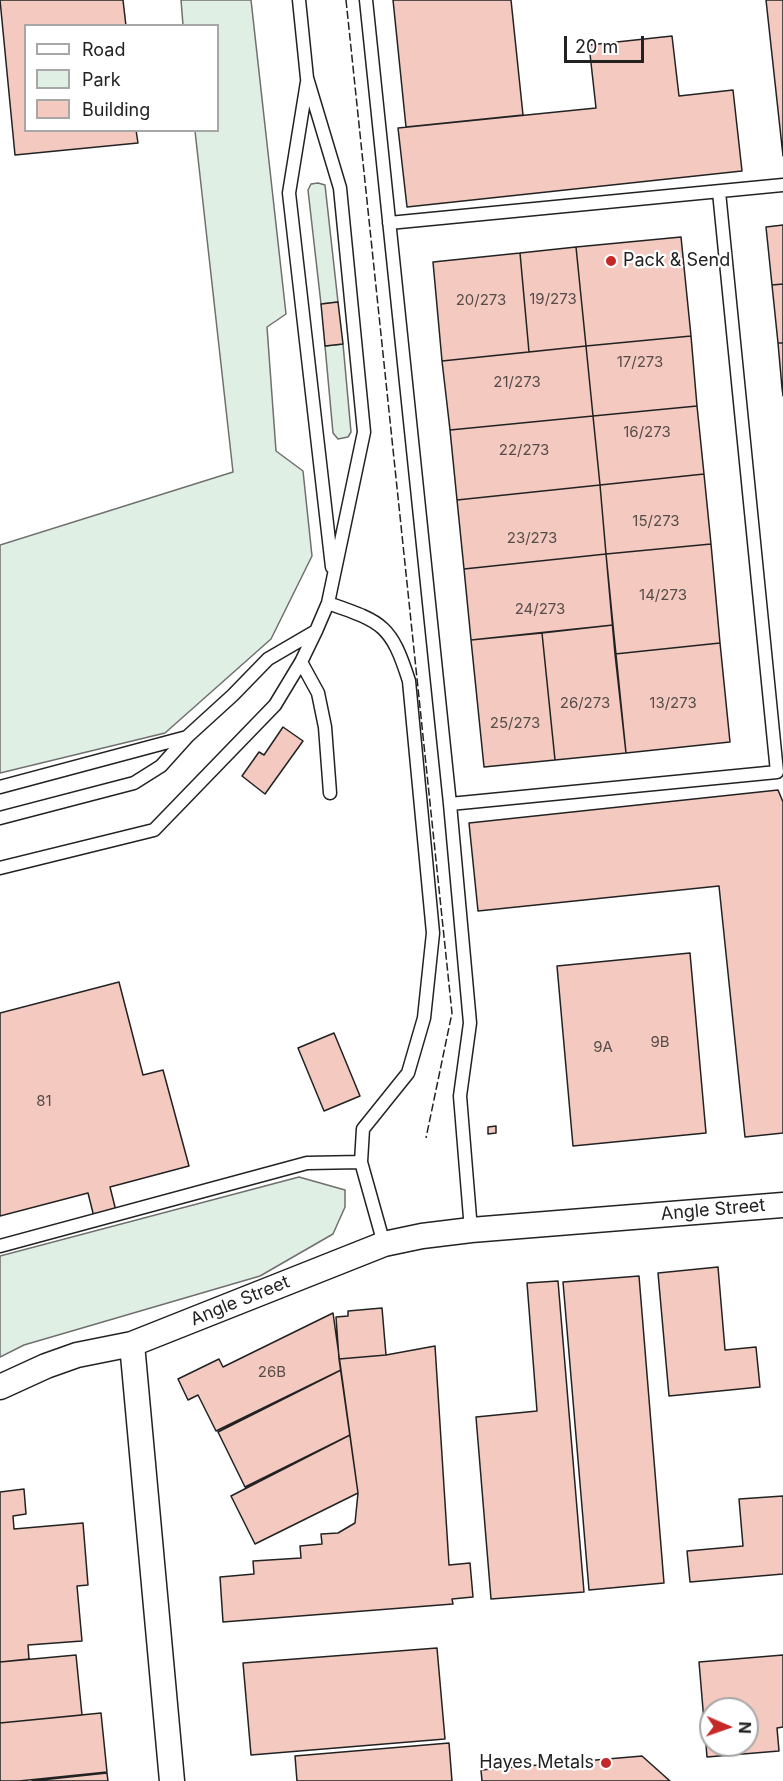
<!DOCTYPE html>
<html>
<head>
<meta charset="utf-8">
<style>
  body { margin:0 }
  #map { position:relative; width:783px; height:1781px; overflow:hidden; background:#fff; font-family:Inter,sans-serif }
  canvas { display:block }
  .legend { position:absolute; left:24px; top:24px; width:195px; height:108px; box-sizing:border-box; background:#fff; border:2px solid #a7a7a7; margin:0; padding:8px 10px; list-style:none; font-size:18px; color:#222 }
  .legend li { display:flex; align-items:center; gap:12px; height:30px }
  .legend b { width:30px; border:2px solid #a7a7a7 }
  .north { position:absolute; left:699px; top:1697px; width:60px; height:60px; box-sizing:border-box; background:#fff; border:2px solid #a7a7a7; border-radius:50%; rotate:92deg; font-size:16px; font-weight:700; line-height:24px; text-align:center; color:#222 }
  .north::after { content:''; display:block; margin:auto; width:21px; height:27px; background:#c62828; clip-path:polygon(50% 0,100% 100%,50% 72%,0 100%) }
  .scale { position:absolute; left:564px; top:36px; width:80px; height:27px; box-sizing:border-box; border:3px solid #222; border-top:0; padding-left:8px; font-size:18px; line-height:21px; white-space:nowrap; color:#222; -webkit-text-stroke:4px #fff; paint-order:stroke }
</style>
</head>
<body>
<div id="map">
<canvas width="783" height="1781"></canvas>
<ul class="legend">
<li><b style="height:8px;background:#fff"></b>Road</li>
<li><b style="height:16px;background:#e0efe3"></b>Park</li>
<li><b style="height:16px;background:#f3c9c0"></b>Building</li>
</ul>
<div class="north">N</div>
<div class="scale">20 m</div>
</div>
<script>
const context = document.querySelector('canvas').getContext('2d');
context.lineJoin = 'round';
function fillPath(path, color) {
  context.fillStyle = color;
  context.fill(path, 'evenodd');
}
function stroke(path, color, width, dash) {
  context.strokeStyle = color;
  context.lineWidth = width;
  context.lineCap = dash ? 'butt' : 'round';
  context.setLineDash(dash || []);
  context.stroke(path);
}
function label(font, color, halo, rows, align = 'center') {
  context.font = font + ' Inter,sans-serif';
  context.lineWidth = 4.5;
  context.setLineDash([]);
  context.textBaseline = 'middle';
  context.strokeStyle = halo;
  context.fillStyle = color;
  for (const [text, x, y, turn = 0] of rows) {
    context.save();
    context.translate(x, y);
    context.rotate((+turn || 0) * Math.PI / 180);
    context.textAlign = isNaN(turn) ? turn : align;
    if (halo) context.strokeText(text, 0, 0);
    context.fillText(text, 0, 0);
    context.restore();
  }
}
const green = new Path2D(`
  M181,0h70l35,314 -19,13 9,124 27,20 9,85 -41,83 -106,94 -165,40v-228l233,-73 -38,-341 23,-1v-104l-35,-1z
  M318,183l7,2 13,117 -17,2 -13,-114 3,-6z
  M343,344l8,88 -3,5 -10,2 -5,-6 -8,-87z
  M299,1177l46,13v17l-12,27 -73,42 -236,69 -24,12v-101z`);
fillPath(green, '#e0efe3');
stroke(green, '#6f6f6f', 1.5);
const building = new Path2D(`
  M0,0h123l3,26h-100v104h110l2,13 -123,12z
  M393,0h118l12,115 -117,12z
  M766,0h17v156z
  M672,36l7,60 54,-6 9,81 -335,36 -9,-79 198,-20 -7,-63z
  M783,225v59l-11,1 -6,-58z
  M681,237l10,99 -105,10 -10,-99z
  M576,247l10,99 -57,6 -9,-99z
  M520,253l9,99 -87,9 -9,-99z
  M783,284v59h-5l-6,-58z
  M338,302l5,42 -18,2 -4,-42z
  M691,336l6,70 -104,10 -7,-70z
  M778,343h5v53l-1,-8z
  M586,346l7,70 -143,14 -8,-69z
  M697,406l7,68 -104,11 -7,-69z
  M593,416l7,69 -143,15 -7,-70z
  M704,474l7,70 -105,10 -6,-69z
  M600,485l6,69 -142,15 -7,-69z
  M711,544l9,99 -105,11 -9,-100z
  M606,554l7,71 -142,15 -7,-71z
  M613,625l13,128 -71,7 -13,-127z
  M542,633l13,127 -71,7 -13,-127z
  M720,643l10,99 -104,11 -11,-99z
  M283,727l20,14 -38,53 -23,-18 17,-24 5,3z
  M778,790l5,12v331l-38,4 -26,-251 -241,25 -9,-88z
  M690,953l16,180 -133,13 -16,-180z
  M119,982l24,93 20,-5 26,96 -79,21 6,24 -22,6 -6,-24 -88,23v-203z
  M334,1033l26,63 -36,15 -26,-63z
  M496,1126v7l-8,1v-7z
  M718,1267l7,83 31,-3 4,40 -91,9 -11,-123z
  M639,1276l25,307 -75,7 -26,-308z
  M558,1281l26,311 -93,7 -15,-182 61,-6 -10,-128z
  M382,1308l4,47 -47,4 -3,-42 12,-1v-5z
  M333,1313l8,57 -125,61 -18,-36 -10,5 -10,-21 41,-20 4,8z
  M435,1346l14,219 21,-2 3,34 -21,2 1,5 -230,18 -3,-45 34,-3 -1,-13 48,-3 -1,-12 22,-2 -1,-10 17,-1 17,-10 3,-30 -19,-134 47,-4z
  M341,1370l9,65 -105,52 -27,-55z
  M350,1435l8,58 -103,51 -24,-48z
  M24,1489l2,25 -13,2 1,13 69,-6 5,62 -11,1 5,55 -54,4 1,14 -29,3v-170z
  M783,1496v78l-93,8 -3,-31 56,-5 -4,-47z
  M437,1648l8,91 -194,16 -8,-92z
  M76,1655l6,60 -82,8v-61z
  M783,1655v72l-6,1 2,23 -72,6 -8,-95zM711,1709h36v36h-36z
  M101,1713l6,59 -88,9h-19v-58z
  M449,1743l3,38h-155l-2,-25z
  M642,1756l28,25h-188l-1,-11z
  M107,1773l1,8h-76z`);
fillPath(building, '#f3c9c0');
stroke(building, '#222', 1.5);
const lane = new Path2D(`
  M366,0l84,804 20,219 -10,73 11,134
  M307,82l-18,111 43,374
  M389,223l394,-38
  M328,603c54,19 63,21 81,78l24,252 -9,85 -16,55 -45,56 -2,33 23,82
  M301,662l17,31 7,34 5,66
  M0,787l187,-50
  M450,804l327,-32 -58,-580
  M0,818l134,-35 27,-17 27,-30 45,-41 35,-36 48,-28
  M0,868l154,-38 121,-125 26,-43 15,-31 12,-28 36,-171 -24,-244 -33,-110 -8,-78
  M0,1246l307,-83 54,-1`);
const street = new Path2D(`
  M132,1344l40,437
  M0,1387l46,-21 31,-11 55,-11 252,-100 38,-8 49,-6 312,-25`);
stroke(lane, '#222', 15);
stroke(street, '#222', 27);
stroke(lane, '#fff', 12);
stroke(street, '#fff', 24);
stroke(new Path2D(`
  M346,0l106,1013 -26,125`), '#222', 1.5, [8, 3]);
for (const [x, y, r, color] of [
  [611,261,6,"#c62828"],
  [606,1763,6,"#c62828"]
]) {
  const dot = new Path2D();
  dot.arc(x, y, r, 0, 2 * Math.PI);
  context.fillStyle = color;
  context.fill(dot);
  stroke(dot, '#fff', 2);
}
label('15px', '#564c4a', null, [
  ["19/273",553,299],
  ["20/273",481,300],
  ["17/273",640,362],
  ["21/273",517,382],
  ["16/273",647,432],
  ["22/273",524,450],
  ["15/273",656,521],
  ["23/273",532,538],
  ["14/273",663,595],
  ["24/273",540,609],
  ["26/273",585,703],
  ["13/273",673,703],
  ["25/273",515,723],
  ["9B",660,1042],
  ["9A",603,1047],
  ["81",44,1101],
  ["26B",272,1372]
]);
label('18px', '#222', '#fff', [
  ["Pack & Send",623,261],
  ["Hayes Metals",594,1763,"right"]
], 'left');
label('18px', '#222', '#fff', [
  ["Angle Street",713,1210,-5],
  ["Angle Street",240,1301,-22]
]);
</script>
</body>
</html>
